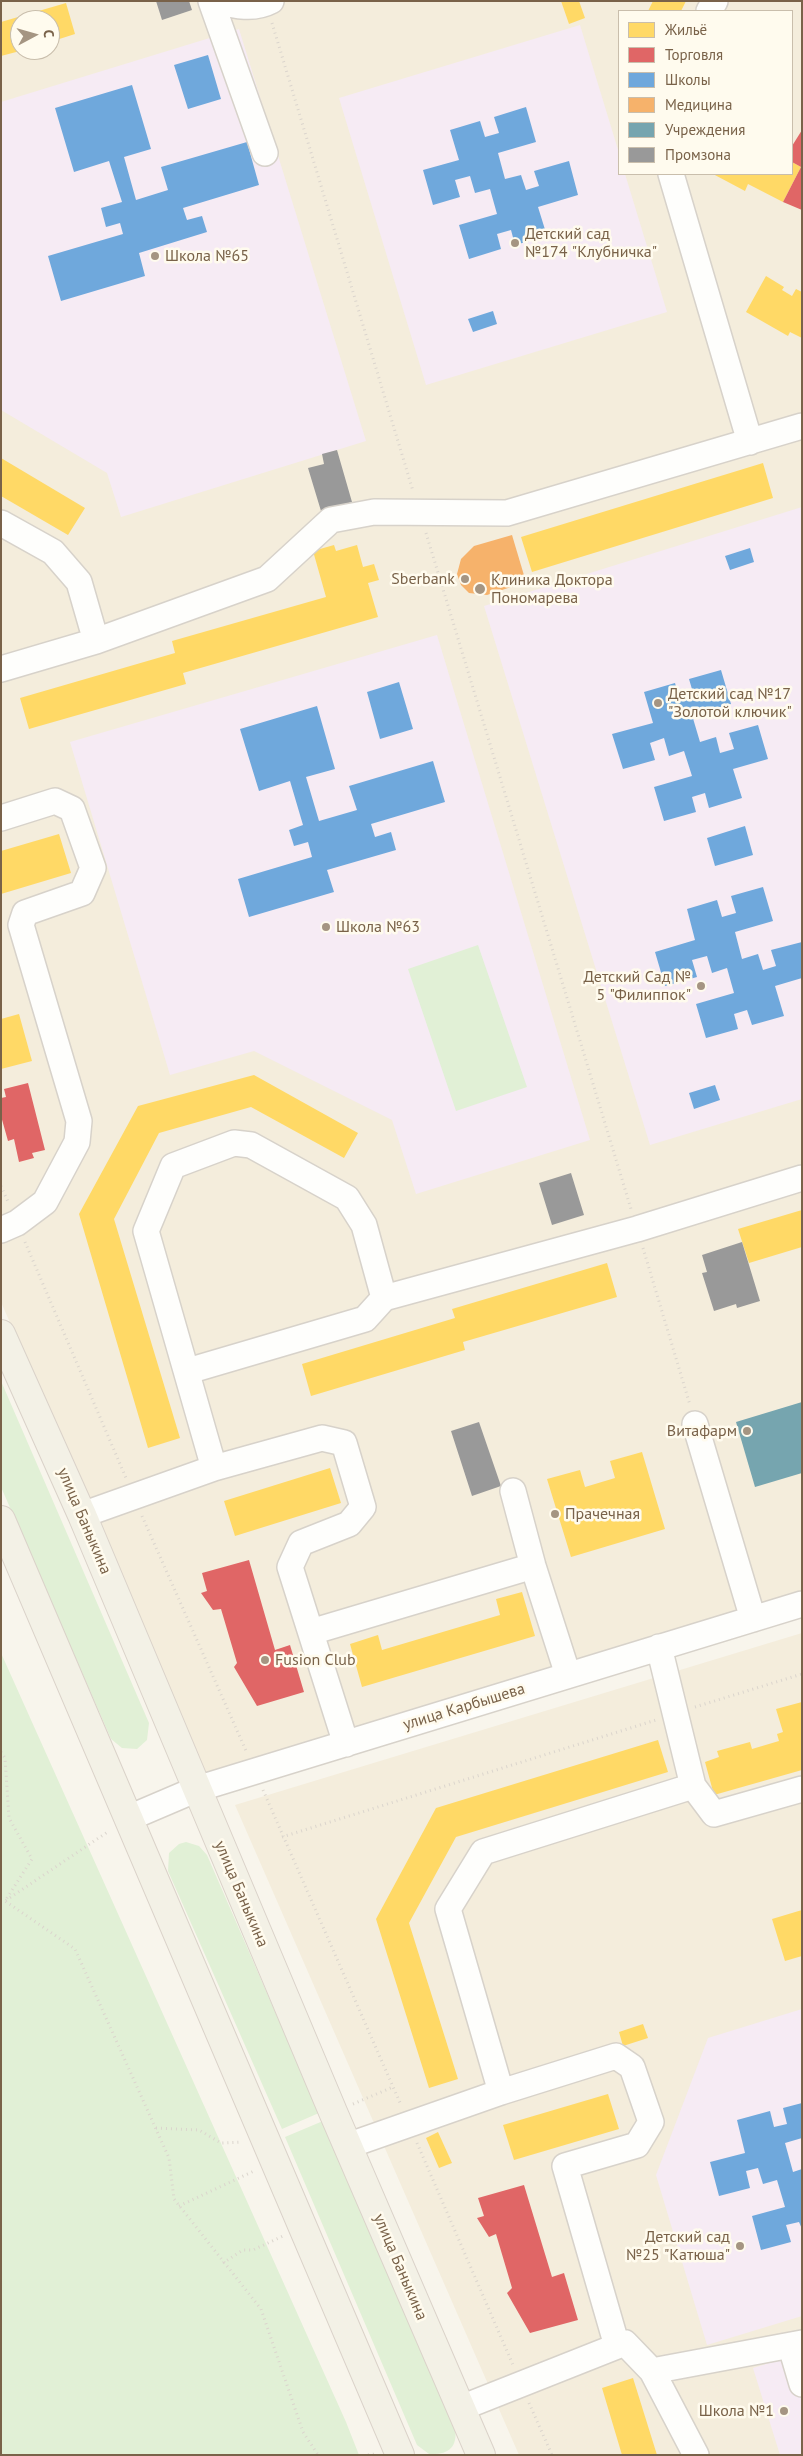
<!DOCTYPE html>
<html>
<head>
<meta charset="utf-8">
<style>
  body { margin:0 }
  #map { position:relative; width:803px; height:2456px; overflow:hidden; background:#f8f5ec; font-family:"PT Sans",sans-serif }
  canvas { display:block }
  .frame { position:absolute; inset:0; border:2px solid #796249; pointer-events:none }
  .legend { position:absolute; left:618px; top:10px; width:175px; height:165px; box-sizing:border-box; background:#fffbee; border:1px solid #c9beac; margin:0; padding:6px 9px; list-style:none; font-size:15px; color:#796249 }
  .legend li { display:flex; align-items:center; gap:10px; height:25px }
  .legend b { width:25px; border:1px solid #c9beac }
  .north { position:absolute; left:10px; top:10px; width:50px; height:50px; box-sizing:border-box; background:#fffbee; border:1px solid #c9beac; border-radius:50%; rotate:84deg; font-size:14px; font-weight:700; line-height:20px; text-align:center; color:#796249 }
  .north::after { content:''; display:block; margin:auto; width:18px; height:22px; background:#a59582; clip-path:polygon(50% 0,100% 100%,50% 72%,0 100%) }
</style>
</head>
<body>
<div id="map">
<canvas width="803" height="2456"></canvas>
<div class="frame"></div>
<ul class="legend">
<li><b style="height:14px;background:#ffd966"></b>Жильё</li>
<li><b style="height:14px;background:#e06666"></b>Торговля</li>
<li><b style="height:14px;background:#6fa8dc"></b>Школы</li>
<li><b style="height:14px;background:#f6b26b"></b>Медицина</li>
<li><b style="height:14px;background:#76a5af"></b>Учреждения</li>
<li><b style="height:14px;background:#999"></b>Промзона</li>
</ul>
<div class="north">С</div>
</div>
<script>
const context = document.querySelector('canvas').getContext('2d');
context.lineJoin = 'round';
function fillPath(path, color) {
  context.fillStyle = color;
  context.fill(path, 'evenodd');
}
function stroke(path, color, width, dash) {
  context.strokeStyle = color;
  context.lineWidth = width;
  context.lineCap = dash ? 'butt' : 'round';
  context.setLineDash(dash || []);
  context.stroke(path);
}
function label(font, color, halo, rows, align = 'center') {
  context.font = font + ' "PT Sans",sans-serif';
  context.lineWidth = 5;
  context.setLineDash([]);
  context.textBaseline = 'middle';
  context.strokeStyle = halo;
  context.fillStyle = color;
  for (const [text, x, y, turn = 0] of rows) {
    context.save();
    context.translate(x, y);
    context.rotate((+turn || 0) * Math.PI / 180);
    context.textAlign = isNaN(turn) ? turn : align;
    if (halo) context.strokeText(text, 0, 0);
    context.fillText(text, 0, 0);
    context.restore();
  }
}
fillPath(new Path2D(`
  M1,1h801v1592l-596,180 -205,-471zM619,11h173v163h-173zM20,20h30v30h-30z
  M802,1633v822h-283l-284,-650z`), '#f4eddc');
fillPath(new Path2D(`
  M580,25l39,128v21h6l42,138 -241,73 -87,-287z
  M239,29l127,412 -245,76 -14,-44 -106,-63v-308z
  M802,507v592l-152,46 -166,-539z
  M437,635l153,505 -174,54 -24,-74 -138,-69 -84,24 -100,-333z
  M802,2009v307l-95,29 -51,-170 52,-137z
  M802,2353v102h-22l-27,-87z`), '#f6ebf4');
fillPath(new Path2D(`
  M478,945l49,142 -71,24 -48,-142z
  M1,1381l148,342 -2,17 -10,9 -15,-1 -11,-9 -110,-252z
  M1,1653l345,769 13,33h-358z
  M186,1842l13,4 8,9 112,258 -37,16 -114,-258 1,-18 10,-9z
  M323,2121l132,307c3,20 -7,27 -26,26l-12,-9 -132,-308z`), '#e1f0d6');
fillPath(new Path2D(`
  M561,1h18l6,17 -16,6z
  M653,1h33l-5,10h-33z
  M66,3l9,31 -25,8v-22h-30v31l-19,5v-34z
  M792,162l9,5 -18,35 -35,-18 -3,7 -32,-17h79z
  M766,276l18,11 -2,3 10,6 4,-7 6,3v46l-12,-6 -2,4 -42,-24z
  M1,458l84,50 -17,27 -67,-39z
  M763,463l10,35 -241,74 -11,-35z
  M334,545l2,6 21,-6 6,22 11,-3 5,16 -11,3 10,34 -195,56 3,11 -157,45 -9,-31 155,-45 -3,-12 154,-44 -13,-46z
  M59,834l12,39 -70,21v-43z
  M19,1014l13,47 -31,8v-50z
  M254,1075l104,58 -14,25 -93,-51 -92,26 -45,86 66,219 -32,10 -69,-234 59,-108z
  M802,1210v37l-53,16 -11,-34z
  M607,1263l10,34 -154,45 2,8 -154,46 -9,-32 153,-46 -3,-9z
  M642,1452l23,77 -94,28 -24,-78 33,-9 5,17 30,-9 -5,-17z
  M330,1468l11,35 -106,33 -11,-35z
  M522,1592l13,44 -173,51 -12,-43 28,-9 4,15 118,-35 -4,-16z
  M802,1702v68l-88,25 -9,-33 14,-5 -2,-6 33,-9 2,7 27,-8 -2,-7 6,-2 -7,-23z
  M658,1740l10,32 -212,65 -47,86 49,156 -29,9 -53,-169 60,-111z
  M802,1910v46l-17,5 -13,-42z
  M643,2024l5,14 -25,8 -4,-14z
  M608,2094l11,35 -105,31 -11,-35z
  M438,2132l14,31 -13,5 -13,-30z
  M633,2378l24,77h-35l-20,-67z`), '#ffd966');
fillPath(new Path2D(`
  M802,130v80l-19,-8 18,-35 -9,-5v-16z
  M28,1083l17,67 -13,3 2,5 -15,4 -5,-23 -6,2 -7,-25v-18l5,-1 -2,-8z
  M249,1560l26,90 15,-5 14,47 -47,14 -23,-39 3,-4 -16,-54 -8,1 -12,-17 6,-2 -5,-18z
  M524,2185l28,92 12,-4 14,47 -48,13 -23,-40 5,-5 -16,-54 -7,3 -12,-19 7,-2 -6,-18z`), '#e06666');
fillPath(new Path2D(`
  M208,55l13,44 -33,10 -14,-44z
  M132,85l19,64 -27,8 12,43 32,-10 -7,-23 86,-25 12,43 -76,23 4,12 15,-4 5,16 -68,21 6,23 -84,25 -13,-45 75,-22 -3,-11 -14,4 -5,-19 21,-6 -13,-41 -35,11 -19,-64z
  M526,107l10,35 -38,11 7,26 16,-4 5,15 13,-4 -5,-15 35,-10 9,34 -40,12 9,29 -32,9 -4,-15 -14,4 4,15 -32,10 -10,-34 38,-11 -7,-25 -15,4 -5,-17 -15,4 5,17 -27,8 -10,-35 36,-10 -9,-30 30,-9 5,16 14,-4 -5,-16z
  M493,311l4,13 -24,8 -5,-13z
  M750,548l4,14 -24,8 -5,-14z
  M721,670l10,34 -39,11 8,27 16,-5 4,16 14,-4 -5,-16 29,-8 10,34 -35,10 9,29 -33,10 -4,-15 -13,4 4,15 -32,9 -10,-34 38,-11 -8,-25 -15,5 -5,-18 -14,5 5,17 -32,9 -11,-35 41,-11 -9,-31 31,-9 5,17 14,-4 -5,-17z
  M399,682l14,47 -33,10 -13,-47z
  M317,706l18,63 -29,8 13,44 38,-11 -8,-24 84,-25 12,41 -74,22 4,13 16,-5 5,18 -69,20 7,22 -85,25 -11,-38 74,-22 -4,-15 -14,4 -5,-16 14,-5 -13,-44 -31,10 -19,-62z
  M745,826l8,29 -38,11 -8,-28z
  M763,887l10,34 -38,11 7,27 16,-5 5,16 13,-4 -5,-16 31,-8v36l-27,8 9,30 -32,9 -5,-15 -13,4 4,15 -32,9 -10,-34 38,-11 -7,-25 -15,5 -5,-17 -15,4 5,17 -32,9 -10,-34 40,-12 -8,-31 30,-9 5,17 14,-4 -5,-17z
  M715,1085l5,15 -26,9 -5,-16z
  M802,2103v35l-17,5 8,29 9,-3v60l-3,-7 -13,3 5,17 -30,8 -9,-34 33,-9 -8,-27 -14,4 -5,-16 -12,3 4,17 -31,8 -9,-34 35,-9 -8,-33 33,-9 4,16 13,-3 -4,-16z`), '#6fa8dc');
fillPath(new Path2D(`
  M512,535l14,47 -39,13 -18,-2 -8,-8 -4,-11 4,-15 13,-13z`), '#f6b26b');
fillPath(new Path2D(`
  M802,1402v71l-47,14 -19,-65z`), '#76a5af');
fillPath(new Path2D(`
  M156,1h33l3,9 -30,10z
  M337,450l15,52 -31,9 -13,-43 16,-4 -2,-10z
  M571,1173l13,42 -32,10 -13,-42z
  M742,1242l18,59 -23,7 -1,-4 -22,7 -12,-38 5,-1 -5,-17z
  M479,1422l22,64 -29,10 -21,-65z`), '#999');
const minor = new Path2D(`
  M211,1l54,152
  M218,1c17,5 36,9 53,0
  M709,11l6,-10
  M671,174l79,268
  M1,523l52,29 26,30 17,59
  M1,669l95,-28 171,-62 64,-59 43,-8 133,1 295,-87
  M1,818l54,-17 17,8 21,59 -11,25 -57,20 -4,12 58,196 -2,21 -32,60 -28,21 -16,7
  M188,1371l177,-52 19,-21 253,-69 165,-51
  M695,1424l58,195
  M214,1468l-68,-237 27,-65 61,-23 17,2 96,53 17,27 20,73
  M513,1491l20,75 35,109
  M82,1515l132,-47 108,-30 22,5 19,64 -14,17 -48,19 -11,24 56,177
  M311,1632l222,-66
  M693,1786l21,28 88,-25
  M129,1818l68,-29 605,-185
  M501,2092l115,-36 16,11 19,55 -14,23 -72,21 52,180
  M347,2146l154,-54 -53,-183 35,-57 210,-66 -34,-139
  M791,2347l11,37
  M652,2371l150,-28
  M461,2408l164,-65 27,28 44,84`);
const major = new Path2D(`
  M1,1334l81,181 251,597 148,343
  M1,1520l399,935`);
stroke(minor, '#d7d2ca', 28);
stroke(major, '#dad2c9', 30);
stroke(new Path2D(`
  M272,23l141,468
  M426,533l205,676
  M1,1186l8,18
  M25,1242l101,236
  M643,1248l47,157
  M142,1516l105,237
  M695,1707l107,-33
  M1,1752l4,6 4,60 23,41 -27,42 70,48 94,209 5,41 87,110 42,123 15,23
  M263,1790l138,315
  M282,1837l374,-117
  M1,1901h4l104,-70
  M353,2104l40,-17
  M156,2128l43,2 22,13 21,-1
  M417,2143l96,222
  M179,2206l75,-35
  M223,2263l20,-13h10l30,-14
  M529,2403l23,52
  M368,2455l7,-1`), '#dbd5cd', 3, [1, 4]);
stroke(minor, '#fefefc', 25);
stroke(major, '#f3f1e6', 28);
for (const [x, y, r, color] of [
  [515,243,5,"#a59582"],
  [155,256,5,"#a59582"],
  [465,579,5,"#a59582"],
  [480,589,6,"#a59582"],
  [658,703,5,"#a59582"],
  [326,927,5,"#a59582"],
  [701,986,5,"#a59582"],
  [747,1431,5,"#a59582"],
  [555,1514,5,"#a59582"],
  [265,1660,5,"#a59582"],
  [740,2246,5,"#a59582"],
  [784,2411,5,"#a59582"]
]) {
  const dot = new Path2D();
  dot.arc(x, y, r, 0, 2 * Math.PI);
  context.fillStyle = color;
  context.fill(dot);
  stroke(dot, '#fffbee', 2);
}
label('16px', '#796249', '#fffbee', [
  ["Детский сад",525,234],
  ["№174 \"Клубничка\"",525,252],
  ["Школа №65",165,256],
  ["Sberbank",455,579,"right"],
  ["Клиника Доктора",491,580],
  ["Пономарева",491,598],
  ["Детский сад №17",668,694],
  ["\"Золотой ключик\"",668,712],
  ["Школа №63",336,927],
  ["Детский Сад №",691,977,"right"],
  ["5 \"Филиппок\"",691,995,"right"],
  ["Витафарм",737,1431,"right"],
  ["Прачечная",565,1514],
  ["Fusion Club",275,1660],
  ["Детский сад",730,2237,"right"],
  ["№25 \"Катюша\"",730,2255,"right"],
  ["Школа №1",774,2411,"right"]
], 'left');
label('16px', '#796249', '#fffbee', [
  ["улица Баныкина",84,1521,67],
  ["улица Карбышева",464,1707,-17],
  ["улица Баныкина",241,1894,67],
  ["улица Баныкина",400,2267,67]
]);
</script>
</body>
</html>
